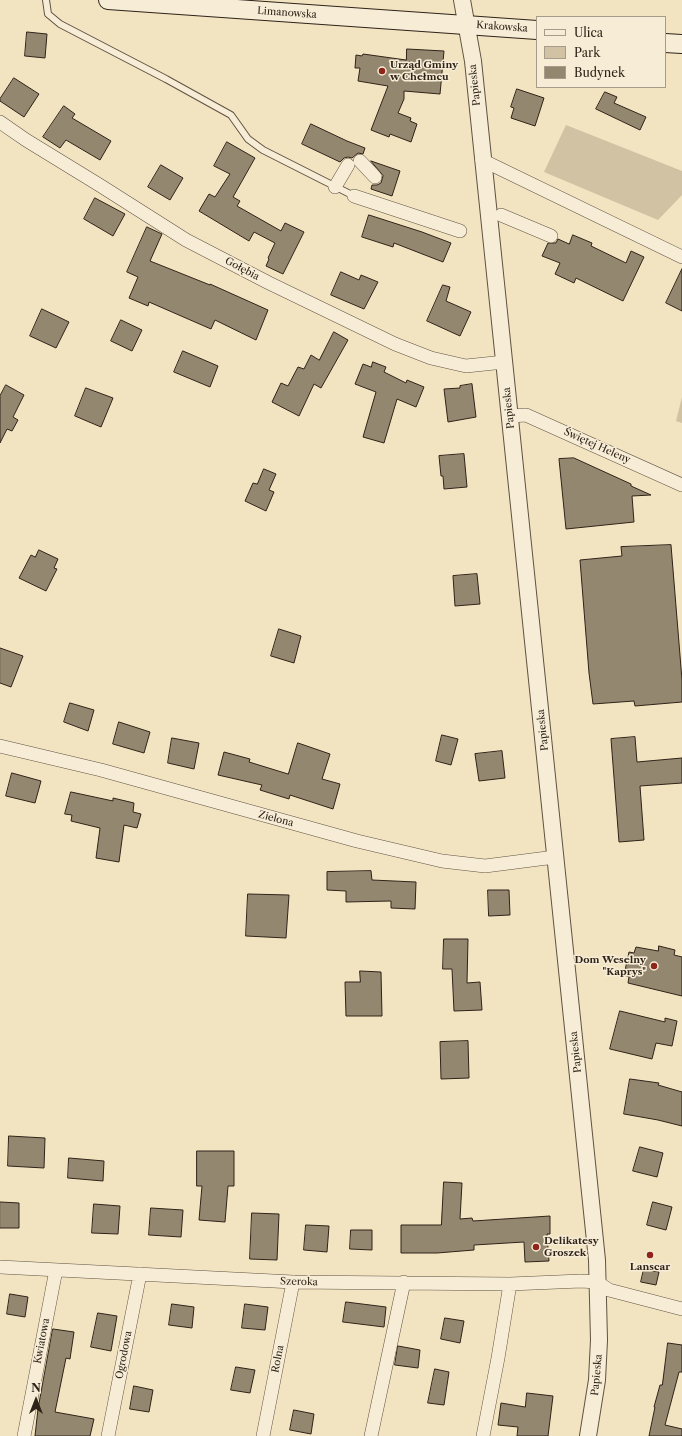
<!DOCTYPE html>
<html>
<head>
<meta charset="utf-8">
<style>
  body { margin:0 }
  #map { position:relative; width:682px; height:1436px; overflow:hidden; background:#f2e3c1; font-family:"Libre Caslon Text",serif }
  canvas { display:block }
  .legend { position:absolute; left:536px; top:16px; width:130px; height:72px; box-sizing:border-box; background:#f7edd7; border:1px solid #a79c8b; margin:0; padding:5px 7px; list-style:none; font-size:12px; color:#2f2318 }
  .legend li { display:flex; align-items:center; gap:8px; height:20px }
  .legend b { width:20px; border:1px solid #a79c8b }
  .north { position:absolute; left:16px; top:1380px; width:40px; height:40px; -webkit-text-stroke:3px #f7edd7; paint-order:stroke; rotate:0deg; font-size:11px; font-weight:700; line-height:16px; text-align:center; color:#2f2318 }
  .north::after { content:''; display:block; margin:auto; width:14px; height:18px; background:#2f2318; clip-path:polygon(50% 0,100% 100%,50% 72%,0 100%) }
</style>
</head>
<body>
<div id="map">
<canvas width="682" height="1436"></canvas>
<ul class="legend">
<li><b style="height:5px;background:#f7edd7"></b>Ulica</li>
<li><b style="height:11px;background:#d1c2a4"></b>Park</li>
<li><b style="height:11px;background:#948770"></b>Budynek</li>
</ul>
<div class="north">N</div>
</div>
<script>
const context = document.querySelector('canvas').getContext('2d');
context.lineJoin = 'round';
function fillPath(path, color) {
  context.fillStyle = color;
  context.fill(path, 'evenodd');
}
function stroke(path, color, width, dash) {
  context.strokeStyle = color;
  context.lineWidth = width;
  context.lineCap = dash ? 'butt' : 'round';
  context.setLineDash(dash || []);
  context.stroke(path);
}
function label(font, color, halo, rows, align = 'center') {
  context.font = font + ' "Libre Caslon Text",serif';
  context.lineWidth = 3;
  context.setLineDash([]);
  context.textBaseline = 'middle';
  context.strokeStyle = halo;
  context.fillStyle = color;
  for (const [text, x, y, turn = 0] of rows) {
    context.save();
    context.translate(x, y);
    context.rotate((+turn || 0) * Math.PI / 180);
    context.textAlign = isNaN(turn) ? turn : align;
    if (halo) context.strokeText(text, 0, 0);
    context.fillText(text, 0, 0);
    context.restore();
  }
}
fillPath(new Path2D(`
  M566,125l116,46v24l-24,25 -114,-48z
  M682,397v26l-6,-2z`), '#d1c2a4');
const building = new Path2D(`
  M27,32l20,2 -2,24 -20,-2z
  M407,49l37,2 -4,43 -36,-3v8l-6,14 13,5 -1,3 7,3 -6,18 -21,-8 -1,3 -18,-7 17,-44 -30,-5 2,-13h-5l1,-13 6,1 1,-2 43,6z
  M14,78l25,16 -15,23 -24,-16v-2z
  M517,89l27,9 -9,28 -24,-8 3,-10 -3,-1z
  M605,92l12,5 -3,6 32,14 -6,13 -44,-21z
  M64,106l11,8 -3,4 39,23 -11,19 -34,-20 -6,8 -17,-11z
  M311,124l36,17 18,7 -2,6 -5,-1 -6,5 -4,-1 -4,1 -4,4 -38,-18z
  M227,142l28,16 -22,39 7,4 -3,5 44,25 4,-8 19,9 -21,42 -17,-8 3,-7 -1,-1 7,-15 -21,-11 -5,9 -50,-30 10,-17 6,3 15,-23 -16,-8z
  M371,161l29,10 -8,25 -21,-7 1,-4h5l4,-2 2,-7z
  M161,165l22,13 -13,22 -22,-13z
  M95,198l30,16 -12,22 -29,-17z
  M369,215l53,17 29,11 -8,19 -49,-19 -1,4 -31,-10z
  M147,227l15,7 -12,27 60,24v-1l58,26 -12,30 -41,-20 -4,9 -62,-27 -1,4 -19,-8 9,-21 -11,-5z
  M573,235l19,8 -1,3 35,17 5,-12 13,6 -21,44 -47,-23 -2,5 -19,-9 5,-11 -18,-7 6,-13h8l2,-4 11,5z
  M682,269v42l-16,-8z
  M341,272l18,8 2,-5 17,7 -14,27 -33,-14z
  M443,285l7,2 -4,14 25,11 -11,24 -33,-15z
  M42,309l27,13 -13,26 -26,-12z
  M121,320l21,10 -10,21 -21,-10z
  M334,332l14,8 -27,48 -7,-4 -15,32 -27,-14 9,-19 7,3 10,-19 6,2 7,-14 8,5z
  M183,351l35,15 -8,21 -36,-15z
  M373,362l13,5 -2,5 22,11 1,-3 17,7 -8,20 -19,-8 -13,44 -21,-6 13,-45 -21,-8 8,-20 8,3z
  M472,384l4,33 -28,5 -4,-33 16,-1v-2z
  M6,385l18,10 -11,22 5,3 -6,11 -5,-2 -7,14v-47z
  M86,388l27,10 -12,29 -26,-11z
  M464,454l3,33 -23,2 -1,-13h-2l-2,-20z
  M574,458l57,26v2l20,9 -19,1 2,26 -68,7 -7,-70z
  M264,469l12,5 -7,16 5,2 -8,19 -21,-10 8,-18 4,1z
  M671,545l11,135v22l-47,4 -1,-5 -41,3 -4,-31 -9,-113 42,-4 -1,-9z
  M39,550l19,9 -4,9 3,1 -11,22 -27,-13 12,-23 4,2z
  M477,574l3,30 -25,2 -2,-30z
  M279,629l22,7 -7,27 -23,-7z
  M0,648l23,8 -12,31 -11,-4z
  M70,703l24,7 -6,21 -24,-9z
  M119,722l31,10 -6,21 -31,-9z
  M442,735l16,4 -7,26 -15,-4z
  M635,737l2,25 45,-4v25l-42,3 4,54 -25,2 -8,-103z
  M172,738l27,5 -5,26 -26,-6z
  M298,743l32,11 -8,25 18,5 -7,25 -43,-14 -1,4 -29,-9 2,-5 -44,-10 6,-23 26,7 -1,3 39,12z
  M502,751l3,27 -26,3 -4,-27z
  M12,773l29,8 -6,22 -29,-7z
  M71,792l42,9v-3l21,5 -1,9 8,2 -4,14 -13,-3 -5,37 -23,-4 4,-30 -29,-7 1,-6 -7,-1z
  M371,871l1,9 44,2 -1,27 -24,-1v-7l-45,1v-11l-19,-1v-18z
  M488,890h21l1,25 -21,1z
  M248,894l41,1 -3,43 -40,-2z
  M444,939h24l-1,44 13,-1 2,28 -28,1 -2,-42h-9z
  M659,946l16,4 -1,5 8,2v39l-54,-13 1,-6 -5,-2 5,-23 5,1 2,-6 22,4z
  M360,971l21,1 1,44h-36l-1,-34h15z
  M620,1011l45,11v-4l12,3 -5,25 -16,-3 -4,16 -42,-10z
  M468,1041l1,37 -28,1 -1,-37z
  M630,1079l29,4 -1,2 24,7v34l-24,-6 -34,-6z
  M9,1136l36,2 -1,30 -36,-2z
  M640,1147l23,6 -6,24 -24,-6z
  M197,1151h37v35h-6l-3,36 -26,-2 3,-34h-5z
  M69,1158l35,3 -1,20 -35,-3z
  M444,1182l18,1 -2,36 12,-1 1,3 77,-5v18h-3l2,27 -24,1 -1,-20 -50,3v5l-37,3h-36v-28h40z
  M0,1202l19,1v25h-19z
  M653,1202l19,5 -6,23 -19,-5z
  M94,1204l26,2 -2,28 -26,-1z
  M151,1208l32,2 -2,27 -32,-2z
  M252,1213l27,1 -2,46 -27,-1z
  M306,1225l23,1 -2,26 -23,-2z
  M351,1230h21v20l-22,-1z
  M644,1269l15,3 -3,13 -15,-3z
  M10,1294l18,3 -3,20 -18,-3z
  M346,1302l40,5 -2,20 -41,-5z
  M172,1304l22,3 -2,21 -23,-3z
  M245,1304l23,3 -3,23 -23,-2z
  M98,1313l19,3 -6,35 -20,-4z
  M445,1318l19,3 -4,22 -19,-4z
  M53,1329l21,3 -4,27 -4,-1 -11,54 39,7 -4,17h-55l3,-27z
  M668,1343l14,2v27h-3l-14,53 17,4v7h-33l6,-29h-1l6,-22h2z
  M398,1346l22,4 -2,18 -23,-3z
  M236,1367l19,3 -5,23 -19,-3z
  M435,1369l14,3 -5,33 -16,-2z
  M134,1386l19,4 -4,22 -19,-3z
  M527,1393l26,3 -5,40h-31l1,-9 -20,-2 3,-22 24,4z
  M294,1410l20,4 -3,20 -21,-4z`);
fillPath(building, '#948770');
stroke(building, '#2f2318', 1);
const service = new Path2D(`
  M46,0l2,14 12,10 106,55 65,36 17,24 15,11 91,46`);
const minor = new Path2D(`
  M0,122l26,18 75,46 85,54 83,43 126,61 36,14 35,8 38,-4
  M482,160l200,97
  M360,161l15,16
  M335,187l13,-22
  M354,196l106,35
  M501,215l50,21
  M510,416l16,-1 156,70
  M0,746l101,24 256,71 85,20 43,5 70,-9
  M0,1267l293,15 217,2 71,-3 16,1 12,8 73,19
  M24,1436l32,-166
  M108,1436l32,-162
  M263,1436l30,-154
  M371,1436l33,-154
  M483,1436l15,-78 12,-74`);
const tertiary = new Path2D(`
  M462,0l11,61 124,1199 2,80 -2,40 -9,56`);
const secondary = new Path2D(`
  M108,0l429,30
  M665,43l17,1`);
stroke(service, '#605342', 8);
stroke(minor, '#605342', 14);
stroke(tertiary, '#605342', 18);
stroke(secondary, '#2f2318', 20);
stroke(service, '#f7edd7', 6);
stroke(minor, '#f7edd7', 13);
stroke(tertiary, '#f7edd7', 16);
stroke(secondary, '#f7edd7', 18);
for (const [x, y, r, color] of [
  [382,71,4,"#8f2418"],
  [654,966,4,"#8f2418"],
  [536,1247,4,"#8f2418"],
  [650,1255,4,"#8f2418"]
]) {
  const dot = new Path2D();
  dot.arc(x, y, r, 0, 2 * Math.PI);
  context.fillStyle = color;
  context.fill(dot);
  stroke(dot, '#f7edd7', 1.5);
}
label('10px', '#2f2318', '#f7edd7', [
  ["Limanowska",287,13,4],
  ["Krakowska",502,27,4],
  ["Papieska",475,85,-96],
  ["Gołębia",242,269,28],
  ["Papieska",509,408,-96],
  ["Świętej Heleny",597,446,24],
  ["Papieska",543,730,-96],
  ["Zielona",276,819,15],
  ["Papieska",576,1052,-96],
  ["Szeroka",299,1282,1],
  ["Kwiatowa",42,1341,-79],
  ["Ogrodowa",124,1355,-79],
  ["Rolna",278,1359,-79],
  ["Papieska",597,1375,-85]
]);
label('bold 10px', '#2f2318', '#f7edd7', [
  ["Urząd Gminy",390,65],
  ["w Chełmcu",390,77],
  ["Dom Weselny",646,960,"right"],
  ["\"Kaprys\"",646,972,"right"],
  ["Delikatesy",544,1241],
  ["Groszek",544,1253],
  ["Lanscar",650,1267,"center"]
], 'left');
</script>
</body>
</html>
